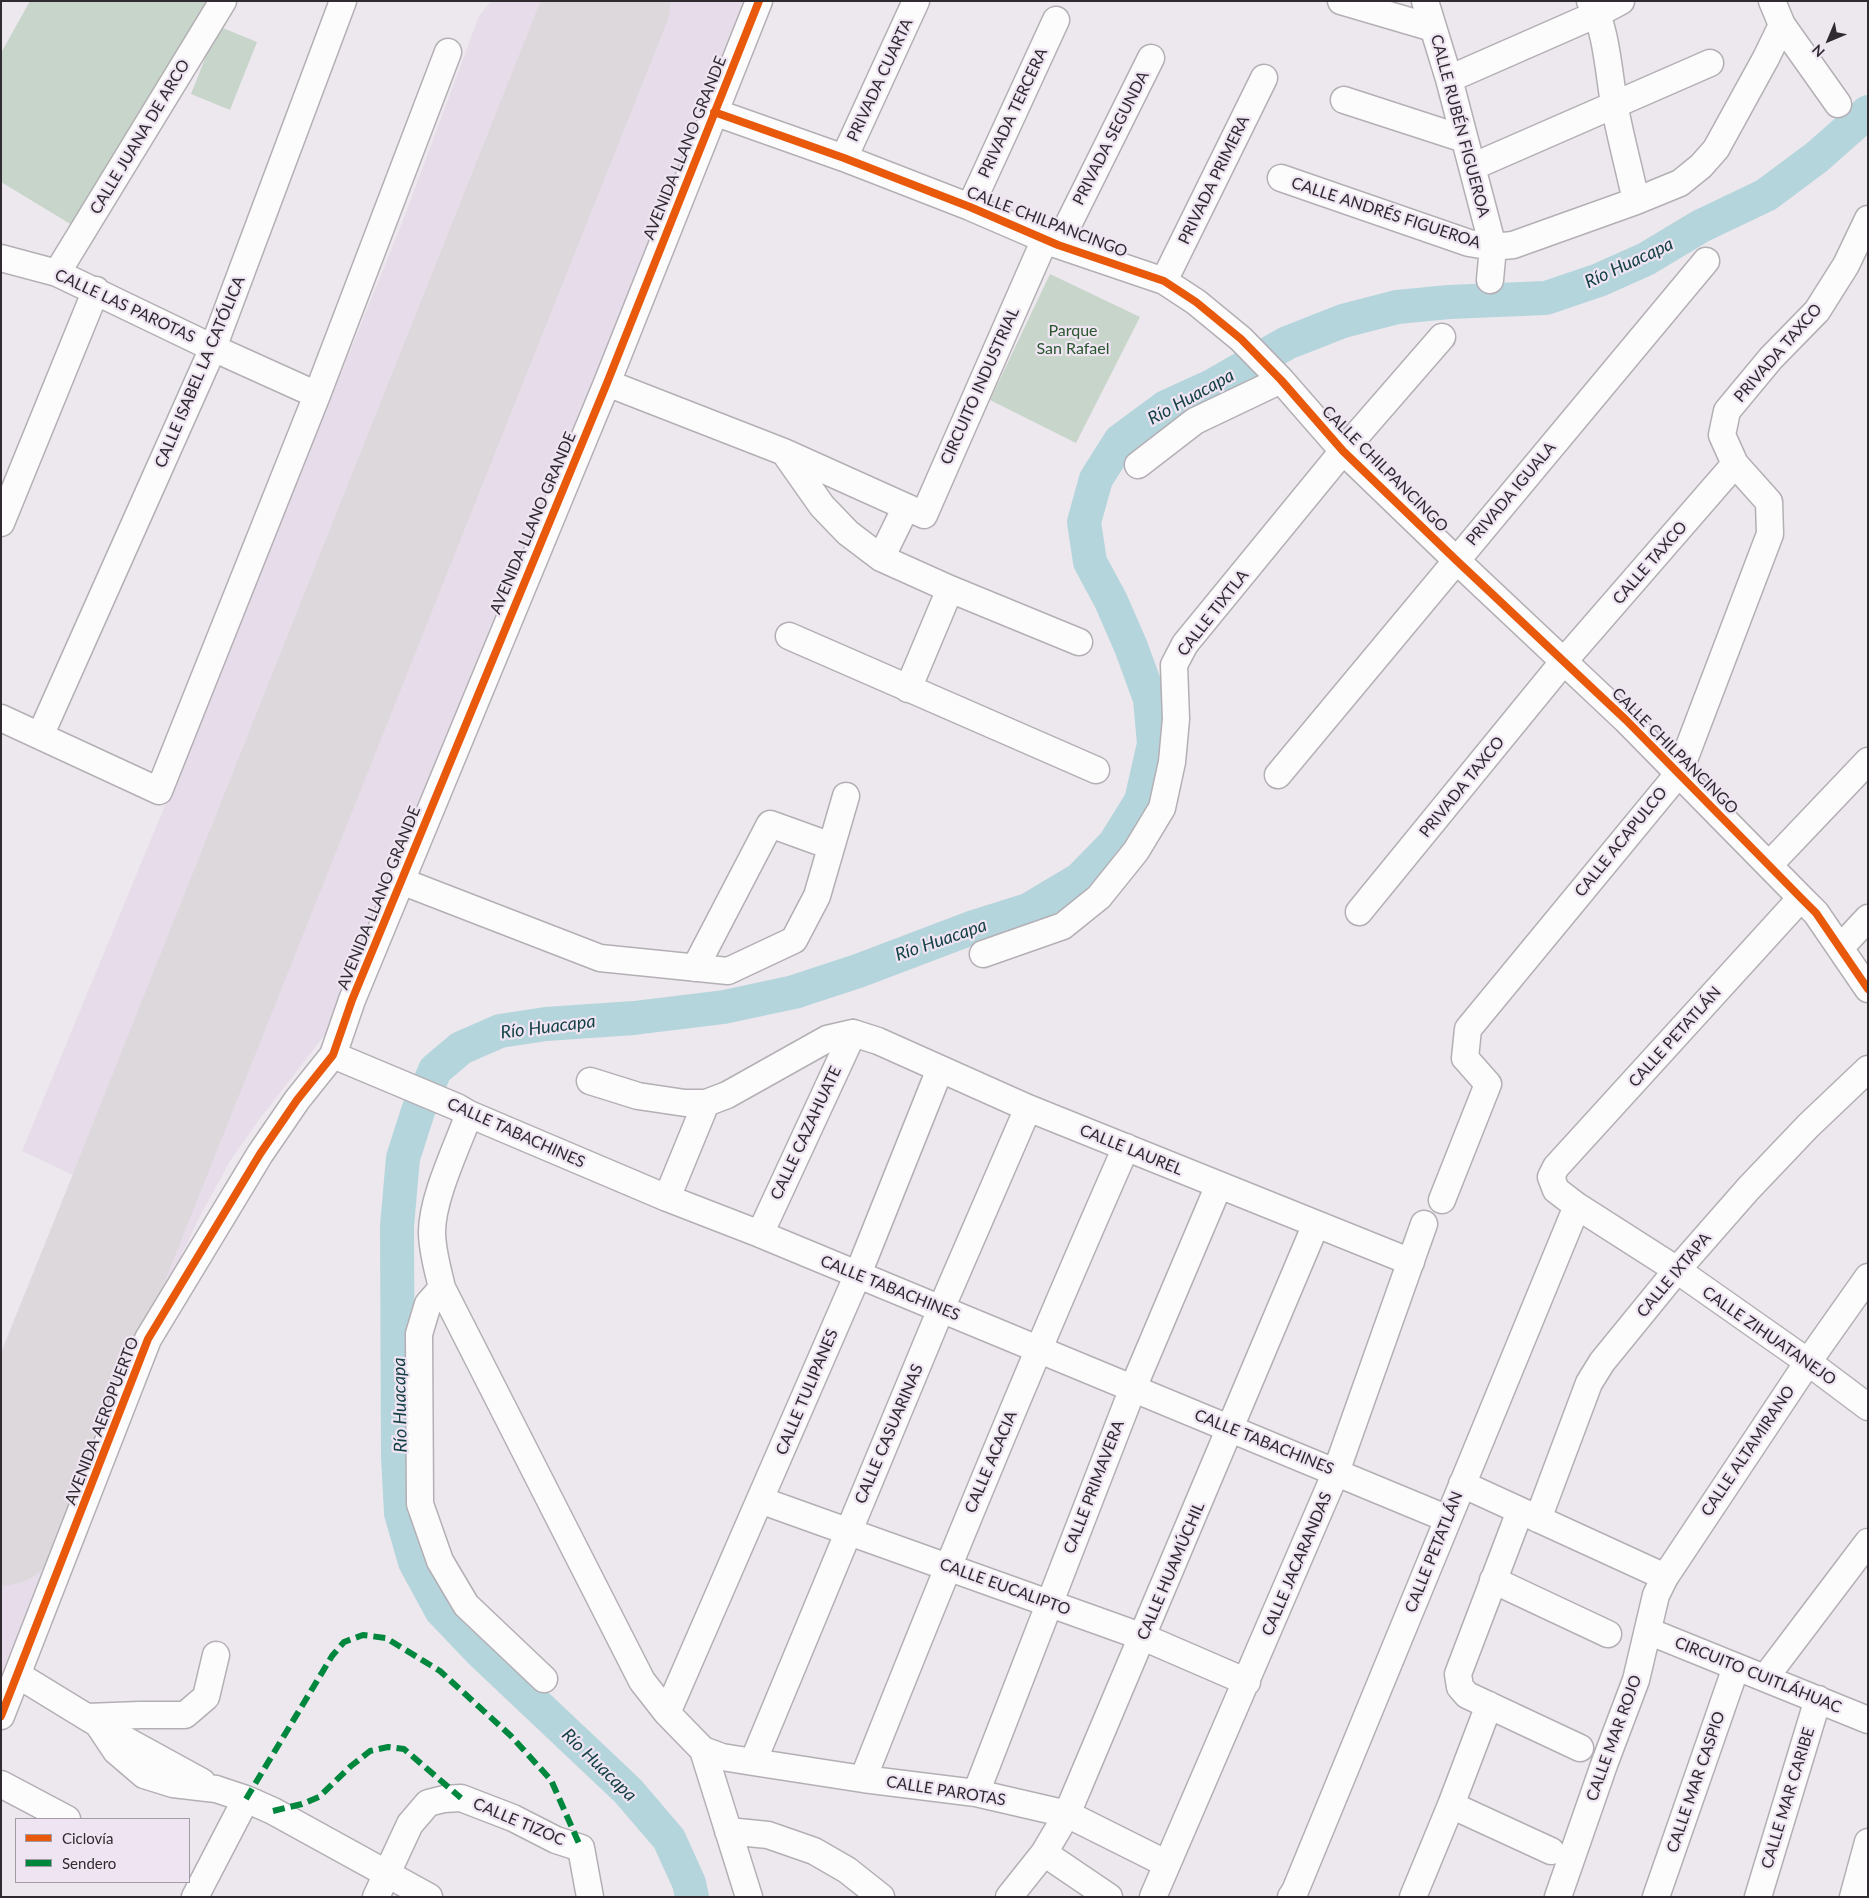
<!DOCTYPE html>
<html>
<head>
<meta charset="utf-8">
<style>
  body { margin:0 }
  #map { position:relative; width:1869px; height:1898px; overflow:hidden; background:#ede8ee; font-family:Lato,sans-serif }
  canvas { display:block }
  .frame { position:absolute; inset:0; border:2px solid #2f2b30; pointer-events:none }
  .legend { position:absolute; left:15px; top:1818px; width:175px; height:65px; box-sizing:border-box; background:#efe4f2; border:1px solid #a29aa4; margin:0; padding:6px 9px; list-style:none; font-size:15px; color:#2f2b30 }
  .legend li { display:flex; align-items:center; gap:10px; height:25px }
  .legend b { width:25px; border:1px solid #a29aa4 }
  .north { position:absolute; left:1804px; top:15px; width:50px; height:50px; -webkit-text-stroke:4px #efe4f2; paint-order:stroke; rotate:225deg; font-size:14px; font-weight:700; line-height:20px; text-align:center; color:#2f2b30 }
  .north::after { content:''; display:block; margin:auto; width:18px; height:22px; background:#2f2b30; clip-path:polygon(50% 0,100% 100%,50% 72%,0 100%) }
</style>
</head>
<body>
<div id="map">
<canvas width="1869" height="1898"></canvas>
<div class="frame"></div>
<ul class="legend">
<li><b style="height:6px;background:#e8590c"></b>Ciclovía</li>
<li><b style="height:6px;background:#00873e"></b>Sendero</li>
</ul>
<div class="north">N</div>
</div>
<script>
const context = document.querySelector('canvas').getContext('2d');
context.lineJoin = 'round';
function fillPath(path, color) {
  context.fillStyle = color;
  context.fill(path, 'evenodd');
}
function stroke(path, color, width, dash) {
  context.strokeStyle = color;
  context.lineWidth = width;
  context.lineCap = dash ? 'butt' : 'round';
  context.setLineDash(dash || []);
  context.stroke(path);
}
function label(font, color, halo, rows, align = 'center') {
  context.font = font + ' Lato,sans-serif';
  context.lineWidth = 4.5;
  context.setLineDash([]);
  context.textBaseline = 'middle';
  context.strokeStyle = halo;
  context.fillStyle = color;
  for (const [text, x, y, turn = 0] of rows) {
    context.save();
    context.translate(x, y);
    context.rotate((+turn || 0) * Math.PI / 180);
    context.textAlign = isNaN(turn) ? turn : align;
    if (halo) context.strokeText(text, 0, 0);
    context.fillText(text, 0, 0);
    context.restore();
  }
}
fillPath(new Path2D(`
  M491,1h254l-340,855 -78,176 -69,89 -28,40 -31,57 -24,51 -174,426v-344l72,-176 -51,-24 204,-493 178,-440 75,-202z`), '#e7dce9');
fillPath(new Path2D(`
  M30,1h181l-134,227 -76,-46v-129z
  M218,26l39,16 -27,68 -39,-16z
  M1050,274l90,43 -64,126 -86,-43z`), '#c8d5ca');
stroke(new Path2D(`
  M692,1897l-3,-14 -20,-44 -41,-48 -146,-138 -41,-43 -26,-48 -14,-49 -3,-56 -1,-231 6,-68 15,-47 17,-41 26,-22 39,-17 46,-7 88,-6 90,-11 70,-15 64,-21 116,-44 54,-17 52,-31 35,-36 26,-42 13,-57 -4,-45 -19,-52 -20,-46 -21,-39 -6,-40 12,-43 24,-38 46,-34 46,-21 75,-43 56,-22 54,-14 52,-5 97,-4 53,-18 47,-21 55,-33 65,-31 51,-38 51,-45`), '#b5d5dc', 34);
stroke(new Path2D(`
  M1,1523l607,-1522`), '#dcd8dc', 125);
const minor = new Path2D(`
  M1341,1l92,27
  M1425,1l24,78 44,168 -3,33
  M1590,1c16,23 19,74 24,102 6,33 15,65 22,98
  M1772,1l10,24 56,79
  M1449,79l148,-65 24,-13
  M1344,100l120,39
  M714,112l130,46 126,49 88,38 106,36 32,21 45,37 40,41 62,71 113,109 170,160 175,178 15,15 52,76
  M844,158l72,-157
  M1472,167l238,-104
  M1281,178l188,65 24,4 20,-2 123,-44 44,-18 21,-17 15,-17 50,-91 16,-33
  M970,207l86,-187
  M1058,245l93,-187
  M1,258l56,15 156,75 104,47
  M57,273l166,-272
  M1164,281l100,-203
  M607,383l177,69 140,63 121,-276
  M784,452l38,54 26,27 33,25 69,31 129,53
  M1138,465l57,-44 86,-41
  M1,523l95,-233
  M881,558l25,-51
  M789,636l307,134
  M908,689l42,-100
  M1,718l158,73 158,-396 131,-343
  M40,736l173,-388 130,-347
  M1278,775l428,-514
  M1769,865l99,-104
  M401,881l199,77 128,13 66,-31 23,-44 29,-100
  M1801,898l-245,269 -5,10 5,13 21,16 100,64 131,92 60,45
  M1359,912l205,-251 171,-197
  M1840,948l28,-30
  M983,954l80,-28 36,-29 37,-46 26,-43 10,-46 4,-43 -2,-54 11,-21 158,-193 99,-114
  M695,968l75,-144 61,22
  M853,1033l25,8 150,67 383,154
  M333,1055l124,52 12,7 198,84 93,36 688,285
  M590,1081l48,15 47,7h21l21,-8 100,-56 26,-6
  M469,1114c-12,33 -37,84 -37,118 0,19 6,38 10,56l200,393 25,32 36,37 46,147
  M667,1198l39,-95
  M1442,1200l46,-116 -23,-26 3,-29 211,-256 91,-239 -1,-32 -34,-38 -13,-29 5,-24 44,-53 46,-47 29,-46 22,-46
  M760,1234l93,-201
  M442,1288l-14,16 -9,30 1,170 20,57 26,44 78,74
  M1462,1484l203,93
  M760,1500l383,137 104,45
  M1520,1511l-62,163 2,13 7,8 113,53
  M1538,1519l51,-136 13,-21 75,-92 71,-81 60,-63 60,-57
  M1493,1580l115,54
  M1648,1631l220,89
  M18,1675l80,49 18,27 28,24 29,9 43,5 30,10 27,12 156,86
  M1765,1678l103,-136
  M667,1713l191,-439 82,-205
  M1,1716l147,-377 112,-185 37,-54 36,-45 19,-55 255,-617 152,-382
  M87,1717l53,-2h45l21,-18 10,-42
  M109,1731l93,51
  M703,1750l19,7 31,5 110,17 113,14 91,21 100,50
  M753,1762l188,-453 87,-201
  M863,1779c84,-212 171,-423 263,-632
  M1,1784l66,35
  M976,1793l157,-405 86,-203
  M1451,1805l100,46
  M728,1831l40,4 46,16 33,19 34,27
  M1044,1853l65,44
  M195,1897l51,-98
  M376,1897l34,-73 18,-21 16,-4 17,-1 52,20 43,22 25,8 9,49
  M1009,1897l35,-44 23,-39 249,-590
  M1153,1897l183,-425 88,-248
  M1291,1897l4,-6 282,-685
  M1413,1897l38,-92 38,-100
  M1558,1897l47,-135 31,-82 20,-85 9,-18 143,-215 60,-85
  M1656,1897l80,-230
  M1758,1897l60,-198
  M1853,1897l15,-55`);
stroke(minor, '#b3afb4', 29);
stroke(minor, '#fcfcfc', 26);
stroke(new Path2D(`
  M246,1799l86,-143 12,-14 19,-7 23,3 54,33 71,65 40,44 30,68
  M273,1811l29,-7 17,-7 32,-31 19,-15 18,-4 16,2 57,49`), '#00873e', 6, [12, 6]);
stroke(new Path2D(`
  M714,112l130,46 126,49 88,38 106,36 32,21 45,37 40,41 62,71 113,109 170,160 175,178 15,15 52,76
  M1,1716l147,-377 112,-185 37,-54 36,-45 19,-55 255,-617 152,-382`), '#e8590c', 8);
label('16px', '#2f2b30', '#efe4f2', [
  ["PRIVADA CUARTA",880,80,-65],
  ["PRIVADA TERCERA",1013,113,-65],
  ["CALLE RUBÉN FIGUEROA",1460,126,75],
  ["CALLE JUANA DE ARCO",140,137,-59],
  ["PRIVADA SEGUNDA",1111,138,-63],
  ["AVENIDA LLANO GRANDE",685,148,-68],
  ["PRIVADA PRIMERA",1214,180,-64],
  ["CALLE ANDRÉS FIGUEROA",1386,213,18],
  ["CALLE CHILPANCINGO",1047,222,21],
  ["CALLE LAS PAROTAS",125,306,25],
  ["PRIVADA TAXCO",1778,353,-49],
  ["CALLE ISABEL LA CATÓLICA",200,372,-67],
  ["CIRCUITO INDUSTRIAL",980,386,-66],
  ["CALLE CHILPANCINGO",1385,469,45],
  ["PRIVADA IGUALA",1511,494,-50],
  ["AVENIDA LLANO GRANDE",533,523,-67],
  ["CALLE TAXCO",1650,563,-49],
  ["CALLE TIXTLA",1213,613,-52],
  ["CALLE CHILPANCINGO",1675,751,45],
  ["PRIVADA TAXCO",1462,787,-51],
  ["CALLE ACAPULCO",1621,842,-51],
  ["AVENIDA LLANO GRANDE",379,898,-68],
  ["CALLE PETATLÁN",1675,1037,-48],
  ["CALLE TABACHINES",516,1133,24],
  ["CALLE CAZAHUATE",806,1133,-65],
  ["CALLE LAUREL",1131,1150,22],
  ["CALLE IXTAPA",1674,1275,-50],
  ["CALLE TABACHINES",890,1288,22],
  ["CALLE ZIHUATANEJO",1769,1336,35],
  ["CALLE TULIPANES",807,1392,-67],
  ["AVENIDA AEROPUERTO",102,1421,-69],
  ["CALLE CASUARINAS",889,1434,-67],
  ["CALLE TABACHINES",1264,1442,22],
  ["CALLE ALTAMIRANO",1748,1451,-56],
  ["CALLE ACACIA",991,1462,-67],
  ["CALLE PRIMAVERA",1094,1487,-69],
  ["CALLE PETATLÁN",1434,1552,-68],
  ["CALLE JACARANDAS",1297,1564,-67],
  ["CALLE HUAMÚCHIL",1171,1571,-67],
  ["CALLE EUCALIPTO",1005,1587,20],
  ["CIRCUITO CUITLÁHUAC",1758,1675,22],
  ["CALLE MAR ROJO",1614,1738,-70],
  ["CALLE MAR CASPIO",1696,1782,-71],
  ["CALLE PAROTAS",946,1791,9],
  ["CALLE MAR CARIBE",1788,1798,-73],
  ["CALLE TIZOC",519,1822,23]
]);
label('16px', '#29562f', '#efe4f2', [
  ["Parque",1073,331],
  ["San Rafael",1073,349]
]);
label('italic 18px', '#144147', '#efe4f2', [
  ["Río Huacapa",1629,263,-25],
  ["Río Huacapa",1191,397,-29],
  ["Río Huacapa",941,940,-19],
  ["Río Huacapa",548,1027,-7],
  ["Río Huacapa",400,1405,-91],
  ["Río Huacapa",599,1765,44]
]);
</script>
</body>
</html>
